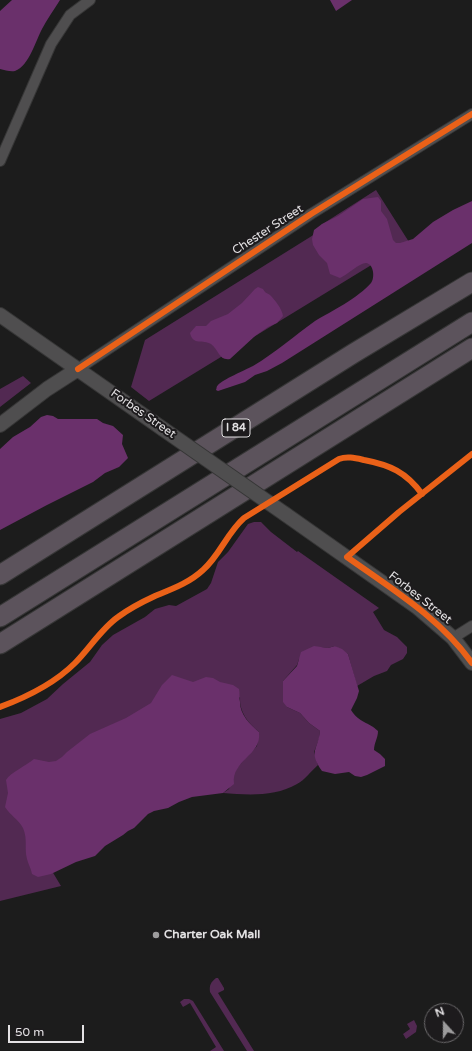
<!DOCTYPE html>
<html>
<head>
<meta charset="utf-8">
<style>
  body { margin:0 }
  #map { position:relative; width:472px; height:1051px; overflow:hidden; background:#1c1c1c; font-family:"Varela Round",sans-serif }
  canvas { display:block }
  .north { position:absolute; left:424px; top:1003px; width:40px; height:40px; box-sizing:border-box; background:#1d1b1d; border:1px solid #6c6a6c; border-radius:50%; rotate:339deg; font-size:11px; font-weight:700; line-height:16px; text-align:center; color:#e3e1e3 }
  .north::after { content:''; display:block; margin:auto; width:14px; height:18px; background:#9d9c9d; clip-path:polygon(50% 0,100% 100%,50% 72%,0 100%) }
  .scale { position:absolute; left:8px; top:1025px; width:76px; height:18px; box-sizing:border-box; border:2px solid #e3e1e3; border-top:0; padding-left:5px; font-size:12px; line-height:14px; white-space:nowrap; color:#e3e1e3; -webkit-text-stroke:3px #1d1b1d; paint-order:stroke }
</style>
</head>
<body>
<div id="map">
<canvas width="472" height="1051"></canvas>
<div class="north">N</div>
<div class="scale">50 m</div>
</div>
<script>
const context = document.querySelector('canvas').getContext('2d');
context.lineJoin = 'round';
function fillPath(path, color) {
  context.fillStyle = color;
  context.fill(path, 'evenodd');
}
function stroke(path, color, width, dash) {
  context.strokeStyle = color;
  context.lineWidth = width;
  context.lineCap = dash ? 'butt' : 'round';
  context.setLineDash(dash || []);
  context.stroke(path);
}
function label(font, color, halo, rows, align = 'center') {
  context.font = font + ' "Varela Round",sans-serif';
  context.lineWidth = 4;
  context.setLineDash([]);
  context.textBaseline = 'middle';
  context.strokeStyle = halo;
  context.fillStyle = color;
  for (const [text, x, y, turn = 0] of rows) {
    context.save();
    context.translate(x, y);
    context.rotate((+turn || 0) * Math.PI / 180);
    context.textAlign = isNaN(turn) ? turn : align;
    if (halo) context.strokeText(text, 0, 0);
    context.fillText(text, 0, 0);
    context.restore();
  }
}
fillPath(new Path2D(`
  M376,190l33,52 -260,159 -18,-14 14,-47 178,-111 -2,-4z
  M23,376l8,7 -31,24v-18z
  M254,522h7l10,10 26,20 1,-1 81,57 -6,4 11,18 13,7 10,10v6l-4,6 -12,6 -4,6 -13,5 -17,10 -9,-32 -13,-8 -7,2 -10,-1 -19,12 -2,6 -14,16 4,26 13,6 9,10 11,8 -1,8 -5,13 4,13c-7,6 -13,15 -21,19 -22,13 -50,11 -74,9l6,-4 6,-19 22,-24 2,-14c-11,-9 -20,-20 -19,-35l-211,136 32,53 -61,15v-182l21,-6 26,-14 16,-15 27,-22 12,-17 11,-10 32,-18 10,-8 14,-4 7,1 31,-17 4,-6 7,-21 10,-10 20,-28z
  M216,978h2l6,10v2l-6,3 36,58h-7l-37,-59c-1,-7 1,-10 6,-14z
  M184,999h5l4,2 31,50h-14l6,-4 -26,-44 -7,4 -3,-5z
  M414,1020l3,6 -1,6 -10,7 -3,-5 7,-5 -3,-5z`), '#522952');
fillPath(new Path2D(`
  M12,0h48c-6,10 -13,19 -18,29 -6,11 -13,37 -27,42 -5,1 -10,-1 -15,-2v-58z
  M330,0h22l-16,11z
  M378,197l3,4v10l6,8 6,21 3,3h4l13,-4 20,-17 20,-12 19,-9v42l-190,120 -15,8 -12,4 -10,7 -27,9 -2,-1c1,-2 0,-3 2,-5 4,-5 27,-15 35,-19 22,-13 41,-30 62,-45 17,-10 43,-23 56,-38 4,-5 3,-19 -5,-20 -7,0 -19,12 -26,15l-10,-4 -3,-11 -8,-8 -6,-10 -1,-6 2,-9 8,-6 16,-8 25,-17z
  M258,287l5,2c2,4 4,4 7,6 5,5 12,14 13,21l-6,7 -9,4 -13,9 -25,23c-11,2 -11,-9 -19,-15 -8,-5 -18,2 -21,-11l6,-7h10l5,-5 17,-7 14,-11 13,-14z
  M47,415l6,1 5,3h39l6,4 10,3 10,9 -1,9 6,14 -9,9 -14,6 -12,9 -46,23 -47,25v-81l13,-12 17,-10 11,-10z
  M314,646l14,2 7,-2 7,3 6,5 11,37 -2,7 -6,12c8,13 18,12 27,21 0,7 -4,12 -4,19l6,4 5,5v7l-18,9 -6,2 -6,-1 -6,-4 -14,2 -13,-3c-14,-20 -4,-21 -2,-40l-11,-8 -9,-10 -13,-6 -4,-5v-21l14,-15 4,-14z
  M172,675l21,7 13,-5 7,1 7,4 13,3 6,4c1,5 0,9 1,13 0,13 10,22 19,30 3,24 -28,28 -25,52l-11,9 -31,4 -13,5 -11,6 -14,3 -6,3 -14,14 -6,3 -5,4 -18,11 -10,10 -19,6 -25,12 -13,3 -6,-3c-1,-6 -4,-10 -5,-15 -3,-11 1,-19 -4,-31 -5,-9 -13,-13 -18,-21l3,-14 -2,-13c5,-8 20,-14 28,-21l15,3 7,-1 6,-4 5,-5 23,-18 36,-16 25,-15 11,-18z`), '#6a306b');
const minor = new Path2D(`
  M0,161l51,-117 19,-29 20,-15
  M78,369l233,-155 161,-100
  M453,638l19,-12`);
const secondary = new Path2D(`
  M0,315l163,114
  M0,425l47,-36 31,-20
  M285,514l132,93 36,31 19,25`);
const motorway = new Path2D(`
  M0,575l354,-222 118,-71
  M0,617l472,-295
  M0,644l472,-296`);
stroke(minor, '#363636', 12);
stroke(secondary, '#363636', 16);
stroke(motorway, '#363636', 21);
stroke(minor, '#4f4e4f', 10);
stroke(secondary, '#4f4e4f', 14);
stroke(motorway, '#5c535c', 19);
const secondaryBridge = new Path2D(`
  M163,429l122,85`);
stroke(secondaryBridge, '#363636', 16, []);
stroke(secondaryBridge, '#4f4e4f', 14);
stroke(new Path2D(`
  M78,369l233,-155 161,-100
  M472,454l-73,58 -52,45c45,32 93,61 125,106
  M0,707c27,-10 54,-23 75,-44 15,-15 26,-34 43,-46 12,-9 24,-15 37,-21 17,-7 34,-13 48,-26 17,-15 24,-37 41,-52l95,-59c8,-3 16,-1 25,1 26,5 42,12 58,34`), '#ea6118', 6);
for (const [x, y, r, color] of [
  [156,935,4,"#9d9c9d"]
]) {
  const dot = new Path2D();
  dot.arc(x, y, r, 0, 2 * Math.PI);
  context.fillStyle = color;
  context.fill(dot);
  stroke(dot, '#1d1b1d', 1.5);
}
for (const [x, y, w] of [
  [236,428,28]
]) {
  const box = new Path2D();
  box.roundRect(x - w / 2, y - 9, w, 18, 3);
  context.fillStyle = '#1d1b1d';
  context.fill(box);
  stroke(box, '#e3e1e3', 1);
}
label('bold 11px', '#e3e1e3', null, [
  ["I 84",236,428]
]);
label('12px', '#e3e1e3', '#1d1b1d', [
  ["Chester Street",268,230,-33],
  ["Forbes Street",143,414,35],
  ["Forbes Street",420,598,38]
]);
label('bold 12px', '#e3e1e3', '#1d1b1d', [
  ["Charter Oak Mall",164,935]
], 'left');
</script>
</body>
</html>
